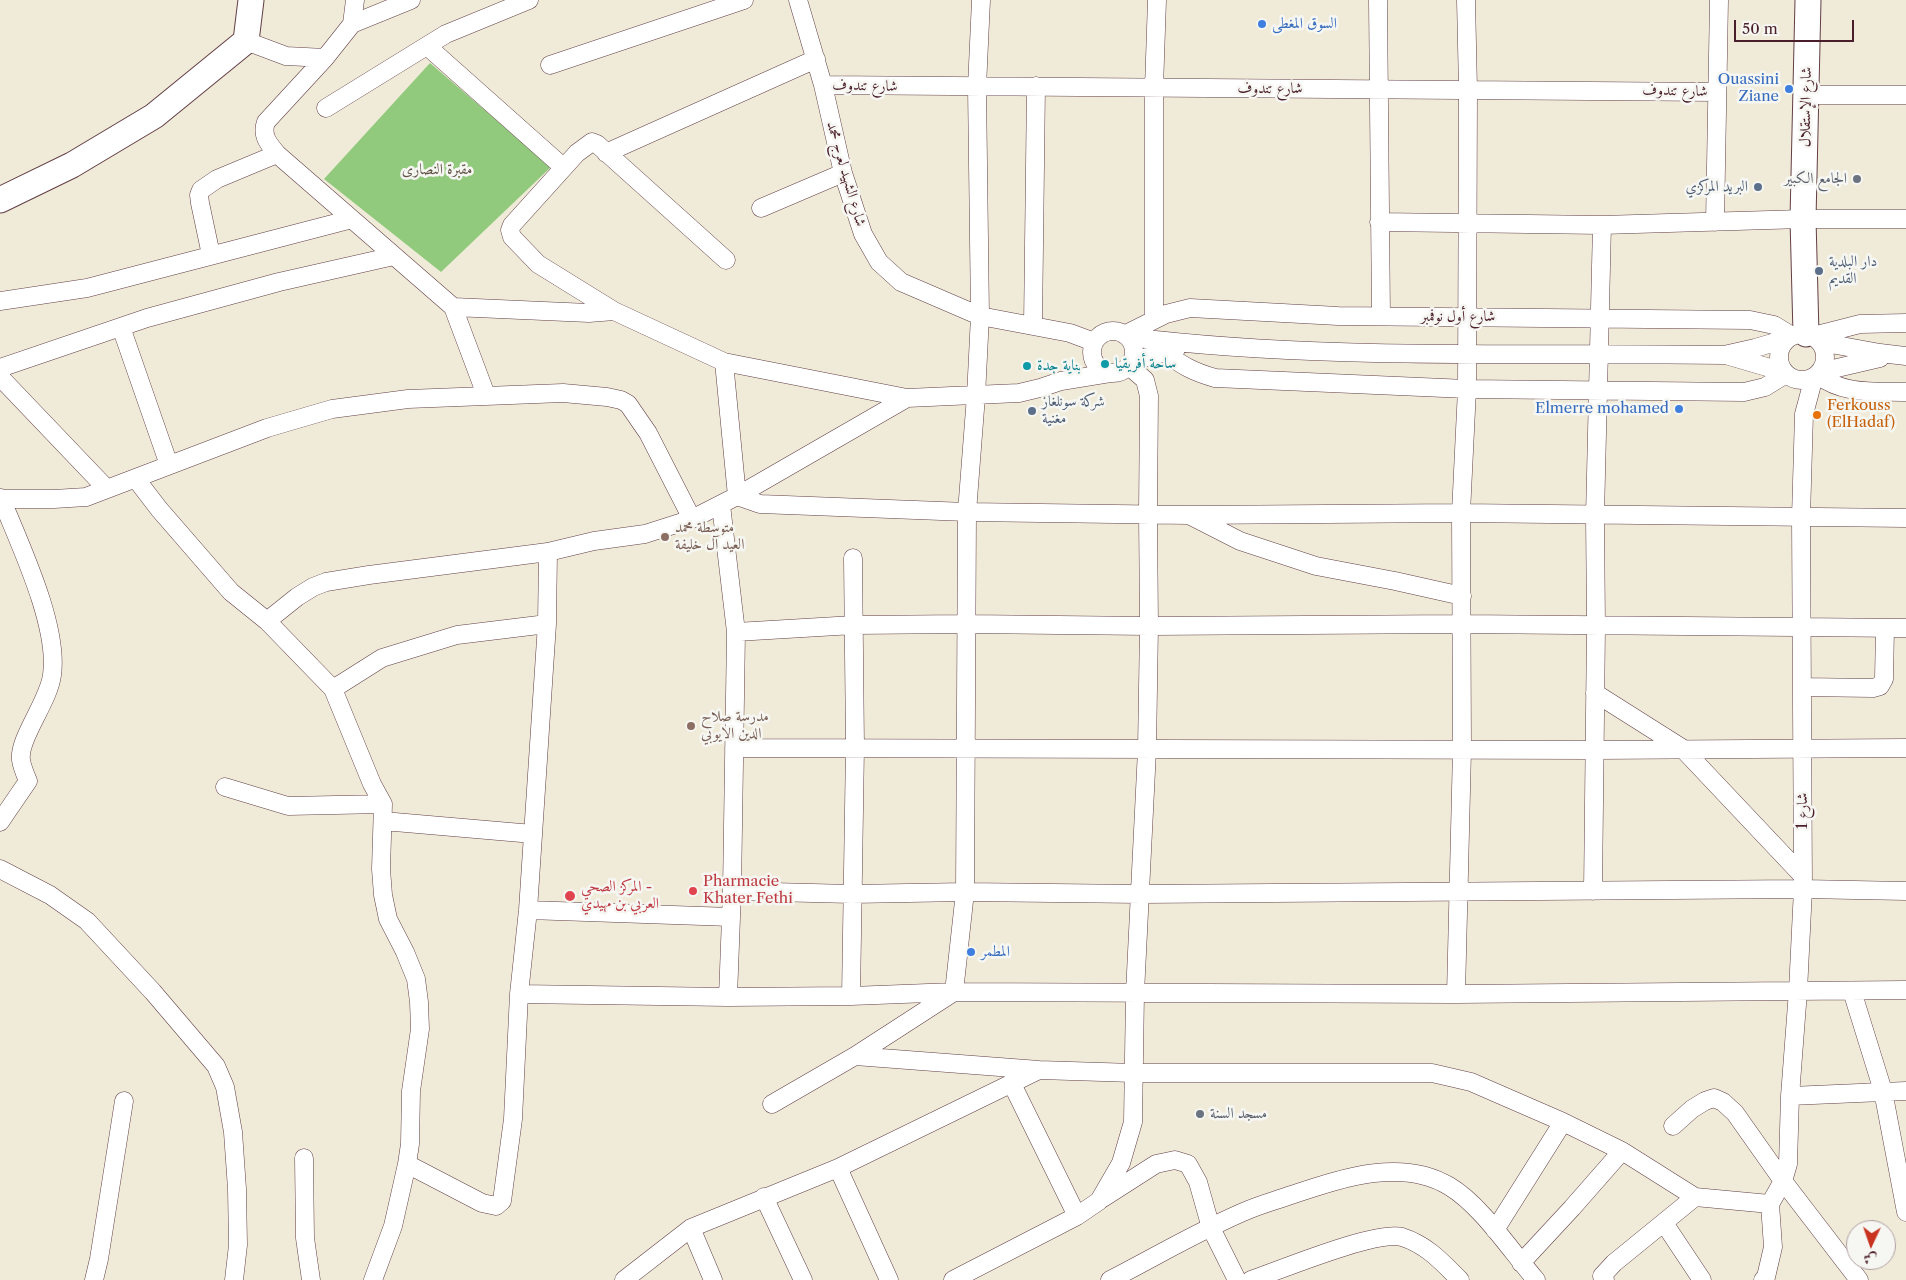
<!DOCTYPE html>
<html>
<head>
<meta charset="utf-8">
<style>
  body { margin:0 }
  #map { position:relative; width:1906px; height:1280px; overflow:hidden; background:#efebd8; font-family:"Libre Caslon Text",Amiri,serif }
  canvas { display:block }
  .north { position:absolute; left:1846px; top:1220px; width:50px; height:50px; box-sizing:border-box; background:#f6f6f2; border:1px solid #b1a0a2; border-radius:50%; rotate:183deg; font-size:14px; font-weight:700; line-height:20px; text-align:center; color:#4a1f2b }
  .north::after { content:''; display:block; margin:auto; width:18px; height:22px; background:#c8321e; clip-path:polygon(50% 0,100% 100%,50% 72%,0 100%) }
  .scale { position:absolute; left:1734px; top:20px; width:120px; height:22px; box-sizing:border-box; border:2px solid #4a1f2b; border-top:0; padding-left:6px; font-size:15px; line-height:18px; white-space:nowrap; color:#4a1f2b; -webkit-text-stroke:4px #f6f6f2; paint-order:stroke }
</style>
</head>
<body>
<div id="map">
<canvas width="1906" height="1280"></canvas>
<div class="north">ش</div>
<div class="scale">50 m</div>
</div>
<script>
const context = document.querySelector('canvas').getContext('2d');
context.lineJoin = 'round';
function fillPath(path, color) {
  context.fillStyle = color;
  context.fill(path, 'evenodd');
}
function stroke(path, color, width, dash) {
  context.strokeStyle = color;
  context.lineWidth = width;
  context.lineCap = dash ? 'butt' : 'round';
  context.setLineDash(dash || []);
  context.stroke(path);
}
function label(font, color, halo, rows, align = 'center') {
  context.font = font + ' "Libre Caslon Text",Amiri,serif';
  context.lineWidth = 5;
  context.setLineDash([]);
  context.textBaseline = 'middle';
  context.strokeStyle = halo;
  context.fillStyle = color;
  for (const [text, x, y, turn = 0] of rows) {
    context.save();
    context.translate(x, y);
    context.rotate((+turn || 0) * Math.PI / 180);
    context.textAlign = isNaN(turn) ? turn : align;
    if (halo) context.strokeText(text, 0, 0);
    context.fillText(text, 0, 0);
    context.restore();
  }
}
fillPath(new Path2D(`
  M430,63l121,104 -110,105 -117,-93z`), '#91ca7d');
const street = new Path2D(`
  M798,0l25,85 20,88 20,61 16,28 22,20 79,34 90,17 24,9
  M1378,0l3,316
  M352,24l3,-24
  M246,41l40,15 39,2 27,-34 59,-24
  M427,46l136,121
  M325,58l-59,64c-5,14 3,22 11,32l176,153 33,88
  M550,65l194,-65
  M823,85l894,7
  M1806,95h100
  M326,108l120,-74 83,-34
  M606,153l210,-94
  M761,208l82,-35
  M1379,222l223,3 201,-6h103
  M1715,222l4,-222
  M211,255l-11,-52 -1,-8 2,-5 16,-11 60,-25
  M726,260l-129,-116 -5,-2 -15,11 -65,72 -2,5 2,7 26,27 76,47 110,51 183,36 112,-5 21,-5 21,-7 49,-8
  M0,301l87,-13 265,-69
  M453,307l136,6 25,-2
  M1154,320v-232l3,-88
  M1033,325l3,-239
  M121,327l48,138
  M1092 352a21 21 0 1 1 42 0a21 21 0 1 1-42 0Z
  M1779 357a23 23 0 1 1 46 0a23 23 0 1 1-46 0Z
  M1126,334l40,-20 24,-6 148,8 412,4 24,5 18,11
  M1813,336l47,-12 46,-1
  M1129,337c196,24 398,15 595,18l31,-7 31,-9
  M1820,342l60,11 26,3
  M1165,352c17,14 29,20 50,26l252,11 277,3 21,-5 21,-13
  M1729,356l55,16
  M1133,361l43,-12
  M724,362l13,134 23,8 207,8 222,3 272,-2 445,5
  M0,368l147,-50 132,-36 115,-26
  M1820,372l60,-14
  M1818,375c25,20 57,16 88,17
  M0,377l106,111
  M136,479l23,30 72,83 36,29 66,68 39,95 11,20 -2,65 2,26 5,24 17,33 11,27 3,23 1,27 -9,62 -1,53 -3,20 -14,62 -20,54
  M0,499h54l32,-2 181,-69 65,-19 76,-10 155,-6 44,4 14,3 7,4 20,29 44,86
  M721,505l15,127 -4,259 -4,106
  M1191,516l49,25 76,25 79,15 67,15
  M267,621l30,-24 16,-10 13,-5 43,-7 179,-23 46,-11 51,-7 47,-15 45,-23 170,-98
  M736,632l118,-7 113,-1 182,2 313,-2 444,4
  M1802,687l71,1 7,-2 4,-7 1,-51
  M333,689l49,-31 75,-23 90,-11
  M1595,693l87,55 120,127
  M734,748l861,2 311,-2
  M225,787l63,19 95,-2
  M383,821l150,13
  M0,822l28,-41c-3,-7 -6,-14 -7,-21 -3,-21 28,-59 31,-85 7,-49 -32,-130 -51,-177
  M0,869l50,26 37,26 66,71 63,74 9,21 8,45 4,57 1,56 -4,35
  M732,891l120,3 113,-2 176,2 662,-5 103,2
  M1593,891l3,-265 -1,-110 7,-291
  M528,910l203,7
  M1852,991l31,100 23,121
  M519,994l209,3 123,-1 103,-4 502,2 450,-4
  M1456,994l6,-244 -1,-237 6,-124 1,-300 -2,-89
  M851,996l4,-249 -2,-189
  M855,1056l184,14 95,3h298l39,9 92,40 59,29 73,46 75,7
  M1012,1084l65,132
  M1790,1096l116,-5
  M772,1104l83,-48 99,-64 11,-100 2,-380 9,-116 4,-80 -3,-229 4,-87
  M1673,1126l19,-17 13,-8 9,-3 9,4 12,11 48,68 76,99
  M304,1158l1,80 6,42
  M407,1164l75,39 14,3 6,-5 11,-82 6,-125 9,-84 19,-286 1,-72
  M838,1168l51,112
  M764,1197l39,83
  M1103,1198l53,-34 19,-4 13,4 10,18 13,46 26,52
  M1770,1204l13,-23 5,-17 2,-68 8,-105 5,-102 -2,-372 3,-103 10,-37
  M1664,1223l38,57
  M691,1228l22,52
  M1495,1230l68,-108
  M1521,1263l51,-55 50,-57
  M94,1280l5,-21 25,-158
  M624,1280l67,-52 147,-60 201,-98
  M953,1280l124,-64 22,-15 22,-38 12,-41 2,-129 12,-243 2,-124 -1,-113 1,-117 -4,-16 -16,-14
  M1110,1280c45,-23 92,-51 138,-70 14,-6 29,-10 43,-15 49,-16 110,-38 158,-9 32,19 62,65 87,94
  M1251,1280c29,-10 125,-50 151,-43 25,8 40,25 58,43
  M1605,1280l-3,-4 12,-13 81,-66
  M1763,1280l3,-3 7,-30 -3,-43`);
const secondary = new Path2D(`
  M0,200l72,-35 82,-49 92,-75 5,-41
  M1806,334l-3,-115 5,-219`);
stroke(street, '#633e45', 19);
stroke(secondary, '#633e45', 27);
stroke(street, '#fff', 18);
stroke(secondary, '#fff', 25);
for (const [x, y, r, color] of [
  [1262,24,5,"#3f7fe0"],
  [1789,89,5,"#3f7fe0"],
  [1857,179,5,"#6b7280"],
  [1758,187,5,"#5c6f8a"],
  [1819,271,5,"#5c6f8a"],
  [1105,364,5,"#0f9aa8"],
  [1027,366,5,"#0f9aa8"],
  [1679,409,5,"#3f7fe0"],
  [1032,411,5,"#5c6f8a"],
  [1817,415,5,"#e8710a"],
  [665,537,5,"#8d6e63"],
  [691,726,5,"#8d6e63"],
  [693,891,5,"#e0444e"],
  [570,896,6,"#e0444e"],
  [971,952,5,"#3f7fe0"],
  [1200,1114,5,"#6b7280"]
]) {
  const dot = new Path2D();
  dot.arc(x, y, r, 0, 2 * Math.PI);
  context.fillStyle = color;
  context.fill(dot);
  stroke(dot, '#f6f6f2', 2);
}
label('15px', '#366cbe', '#f6f6f2', [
  ["السوق المغطى",1272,24],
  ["Ouassini",1779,80,"right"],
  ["Ziane",1779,97,"right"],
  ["Elmerre mohamed",1669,409,"right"],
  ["المطمر",981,952]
], 'left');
label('15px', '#4a1f2b', '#f6f6f2', [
  ["شارع تندوف",865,86,1],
  ["شارع تندوف",1270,89],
  ["شارع تندوف",1675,91,1],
  ["شارع الإستقلال",1806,107,-89],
  ["شارع الشهيد لعرج محمد",846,174,74],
  ["شارع أول نوفمبر",1458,317],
  ["شارع 1",1803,811,-90]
]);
label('15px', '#5f5244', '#f6f6f2', [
  ["مقبرة النصارى",437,170]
]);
label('15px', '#5b616d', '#f6f6f2', [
  ["الجامع الكبير",1847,179],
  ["مسجد السنة",1210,1114,"left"]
], 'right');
label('15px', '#4e5e75', '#f6f6f2', [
  ["البريد المركزي",1748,187,"right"],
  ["دار البلدية",1829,262],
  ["القديم",1829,279],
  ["شركة سونلغاز",1042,402],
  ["مغنية",1042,419]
], 'left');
label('15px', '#0d838f', '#f6f6f2', [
  ["ساحة أفريقيا",1115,364],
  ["بناية جدة",1037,366]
], 'left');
label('15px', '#c56008', '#f6f6f2', [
  ["Ferkouss",1827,406],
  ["(ElHadaf)",1827,423]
], 'left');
label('15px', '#785e54', '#f6f6f2', [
  ["متوسطة محمد",675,528],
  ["العيد آل خليفة",675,545],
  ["مدرسة صلاح",701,717],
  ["الدين الايوبي",701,734]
], 'left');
label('15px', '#be3a42', '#f6f6f2', [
  ["Pharmacie",703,882],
  ["Khater Fethi",703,899],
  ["المركز الصحي -",581,887],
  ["العربي بن مهيدي",581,904]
], 'left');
</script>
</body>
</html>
